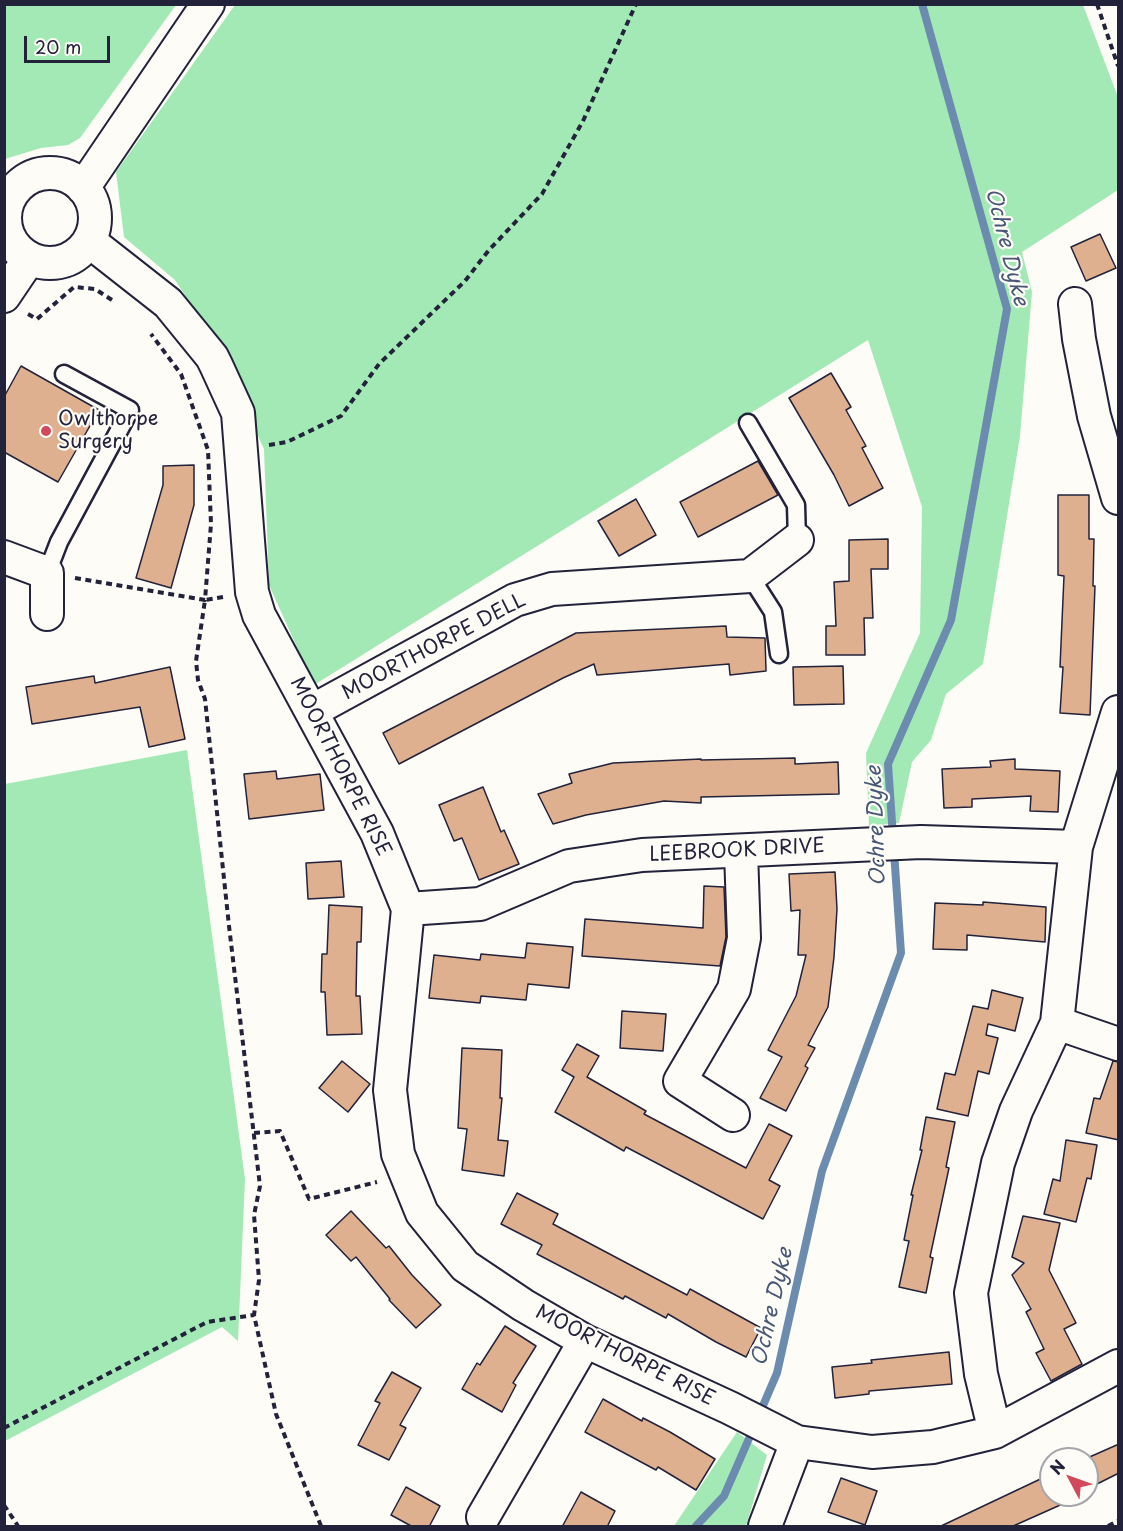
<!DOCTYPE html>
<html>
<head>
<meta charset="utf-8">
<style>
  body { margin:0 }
  #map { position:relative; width:1123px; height:1531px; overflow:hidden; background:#fdfcf7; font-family:"Playpen Sans",sans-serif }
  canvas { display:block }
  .frame { position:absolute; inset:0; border:6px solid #22223b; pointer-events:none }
  .north { position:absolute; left:1039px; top:1447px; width:60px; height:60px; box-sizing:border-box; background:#fdfcf7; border:2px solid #a5a5ac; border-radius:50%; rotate:311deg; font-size:16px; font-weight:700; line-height:24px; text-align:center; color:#22223b }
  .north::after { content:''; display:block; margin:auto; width:21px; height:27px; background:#d1495b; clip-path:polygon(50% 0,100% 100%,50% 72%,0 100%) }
  .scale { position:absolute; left:24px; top:36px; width:86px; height:27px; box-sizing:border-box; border:3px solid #22223b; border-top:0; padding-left:8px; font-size:18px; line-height:21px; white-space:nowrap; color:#22223b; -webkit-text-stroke:4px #fdfcf7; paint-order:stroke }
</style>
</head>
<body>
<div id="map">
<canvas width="1123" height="1531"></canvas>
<div class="frame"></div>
<div class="north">N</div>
<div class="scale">20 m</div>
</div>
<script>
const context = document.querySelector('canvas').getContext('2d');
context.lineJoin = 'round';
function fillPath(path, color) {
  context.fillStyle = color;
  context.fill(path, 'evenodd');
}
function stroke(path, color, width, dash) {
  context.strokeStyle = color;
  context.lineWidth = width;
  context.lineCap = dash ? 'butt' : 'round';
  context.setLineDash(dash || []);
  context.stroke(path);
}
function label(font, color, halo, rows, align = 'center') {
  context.font = font + ' "Playpen Sans",sans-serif';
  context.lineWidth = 4.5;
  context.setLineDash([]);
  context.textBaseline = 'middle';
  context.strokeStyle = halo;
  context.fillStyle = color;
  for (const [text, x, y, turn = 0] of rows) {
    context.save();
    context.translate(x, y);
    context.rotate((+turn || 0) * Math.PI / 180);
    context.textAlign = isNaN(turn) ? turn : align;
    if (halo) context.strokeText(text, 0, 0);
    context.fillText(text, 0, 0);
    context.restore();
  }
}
fillPath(new Path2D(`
  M5,4h171v1l-96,133 -12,7 -27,3 -36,11z
  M235,5h848l35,92v93l-96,62 10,40 -12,144 -37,228 -37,30 -15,46 -19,22 -13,61 -30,3 -3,-73 54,-120 2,-126 -54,-167 -554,345 -45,-100 -5,-136 -49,-108 -40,-61 -51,-43 -8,-65z
  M187,750l58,429 -7,162 -16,-14 -217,114v-657z
  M737,1432l30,23 -21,71h-72z`), '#a3e9b5');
stroke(new Path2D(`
  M759,1415l18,-42 45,-202 79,-218 -13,-189 63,-144 56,-311 -85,-305
  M696,1526l28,-30 30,-69`), '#6c8caf', 8);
const building = new Path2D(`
  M1100,234l16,34 -30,13 -15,-34z
  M21,366l78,44 -41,72 -54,-30v-55z
  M831,373l20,34 -5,3 20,36 -4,2 21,40 -34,18 -15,-31 -45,-77z
  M758,461l20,34 -80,42 -18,-35z
  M194,465v40l-23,83 -35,-10 27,-93v-19z
  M1058,495h31v44h5l-1,47h2l-5,129 -30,-2 3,-46h-3l4,-91 -6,-1z
  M636,499l20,36 -37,21 -21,-35z
  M888,539v30h-17l2,49h-9l1,37h-39v-29h10l-2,-44 15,-1v-41z
  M726,626l1,11 38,1 1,33 -36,4 -1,-11 -132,11 -3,-11 -31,14 -164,86 -16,-31 193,-100z
  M843,666l1,38 -50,1 -1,-38z
  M170,667l15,72 -36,8 -9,-40 -108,17 -6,-37 68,-11 1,7z
  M795,758v6l43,-2 1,32 -138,3v6l-37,-2 -78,14 -33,9 -15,-30 34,-11 -3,-9 44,-11 88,-4v1z
  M1015,759v10l45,2 -2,41 -28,-1 1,-15 -59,3v8l-28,1 -2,-39 49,-2 -1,-6z
  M276,771l1,8 43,-5 4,36 -75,9 -5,-45z
  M483,787l18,45 3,-2 15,34 -40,16 -17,-42 -8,3 -15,-36z
  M341,861l3,36 -36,2 -2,-36z
  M835,872l2,37 -3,48 -6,50 -20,38 7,3 -10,18 3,2 -22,43 -26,-13 22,-41 -14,-7 28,-54 10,-41h-8l2,-45 -9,1 -2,-37z
  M704,886l20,1 2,50 -6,29 -138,-10 3,-37 118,9z
  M983,902l63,5 -1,35 -78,-7v15l-34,-1 2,-46 48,2z
  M329,905l33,2 -1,35h-4l-1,54h4l2,38 -35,1 -2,-43h-4l1,-38h5z
  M527,943l46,4 -4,41 -41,-4 -2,16 -45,-4 -1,7 -51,-5 5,-43 46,5 1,-6 44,4z
  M992,990l31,8 -8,33 -27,-7 -2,11 12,3 -9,36 -11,-3 -10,45 -31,-7 8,-36 10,2 18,-69 15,3z
  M622,1011l44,3 -3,37 -43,-3z
  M577,1044l22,12 -12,21 59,34 -2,3 102,54 23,-44 23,12 -23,44 11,6 -17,33 -137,-72 -2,4 -69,-39 19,-35 -12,-7z
  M462,1048l40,2 -2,48h2l-4,42 10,1 -4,35 -42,-6 5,-41 -9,-1z
  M342,1061l28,23 -22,28 -29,-24z
  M1113,1061l6,1v78l-33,-7 8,-35 6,1z
  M926,1117l29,5 -9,45 3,1 -19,89 3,1 -7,35 -27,-6 10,-46 -5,-1 9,-45h-2l11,-45h-2z
  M1066,1140l31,5 -6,34 -4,-1 -11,44 -32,-8 9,-35 7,2z
  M517,1193l41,21 -5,10 134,71 3,-6 71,39 -15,29 -30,-15 -48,-28 -2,4 -41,-22 -2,3 -86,-45 5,-9 -41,-21z
  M351,1211l35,37 3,-2 23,29 29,30 -25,23 -27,-28 1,-1 -34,-42 -5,4 -25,-26z
  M1023,1216l37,7 -11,47 27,53 -12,6 18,35 -31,17 -15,-28 8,-4 -18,-37 5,-3 -19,-34 12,-12 -12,-6z
  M505,1326l31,20 -23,37 3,2 -14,27 -40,-23 15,-26 3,2z
  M949,1352l3,32 -83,7v3l-34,4 -3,-31 40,-4 -1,-3z
  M392,1372l29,16 -21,37 6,3 -17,32 -31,-15 22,-42 -5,-2z
  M603,1399l39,22 1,-3 27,14 45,27 -19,31 -38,-23 -2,3 -71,-38z
  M1119,1444v29l-32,16v-30h-2z
  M1051,1474v21h24l-9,5 1,2 -56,25h-72z
  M841,1478l36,13 -12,34 -37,-13z
  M406,1487l34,19 -11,21h-16l-22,-12z
  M581,1492l34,19 -8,16h-45z`);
fillPath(building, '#dfb090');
stroke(building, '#22223b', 1.5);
const lane = new Path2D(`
  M748,423l48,82 1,35
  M47,573l12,-31 71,-132 -66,-36
  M750,576l23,36 6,42`);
const street = new Path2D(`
  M5 218a45 45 0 1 1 90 0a45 45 0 1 1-90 0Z
  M83,188l125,-184
  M89,241l79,62 44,54 4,8 22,48 14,179 7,23 118,218 31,76 -18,181 8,64 24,59 43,53 58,39 62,36 145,67 67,34 75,10 61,-5 62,-15 123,-66
  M4,296l25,-37
  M1075,304l4,35 15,77 24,82
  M4,557l43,16v41
  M312,711l203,-111 37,-11 198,-13 47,-36
  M408,909l72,-5 89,-38 73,-11 279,-13 155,5
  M1057,1023l61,21
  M733,1115l-53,-34 54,-92 10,-51 -3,-86
  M995,1432l-14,-58 -10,-81 27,-130 18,-52 41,-88 19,-176 42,-135
  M483,1517l102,-176
  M765,1526l32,-84`);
stroke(lane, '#22223b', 21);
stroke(street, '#22223b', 36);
stroke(new Path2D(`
  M1097,4l21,62
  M28,314l9,5 37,-32 21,2 17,11
  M269,445l18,-3 54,-26 38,-52 86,-83 24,-31 53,-56 41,-73 53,-117
  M75,578l130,22 6,-76 -3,-74 -27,-76 -30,-40
  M223,597l-18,3 -9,61 2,19 7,19 24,227 31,260 -6,29 5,65 -5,35 22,99 45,112
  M254,1133l26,-2 29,68 68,-17
  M4,1428l203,-106 47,-7
  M4,1505l14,21
  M1108,1526l10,-5`), '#22223b', 4, [6, 4.5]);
stroke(lane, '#fdfcf7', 16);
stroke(street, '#fdfcf7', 32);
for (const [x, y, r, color] of [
  [46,431,6,"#d1495b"]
]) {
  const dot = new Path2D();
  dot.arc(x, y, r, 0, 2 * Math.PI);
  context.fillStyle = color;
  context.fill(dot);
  stroke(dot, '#fdfcf7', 2);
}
label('20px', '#22223b', '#fdfcf7', [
  ["Owlthorpe",58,419],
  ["Surgery",58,442]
], 'left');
label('20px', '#22223b', '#fdfcf7', [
  ["MOORTHORPE DELL",434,647,-28],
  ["MOORTHORPE RISE",340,767,63],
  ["LEEBROOK DRIVE",737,851,-3],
  ["MOORTHORPE RISE",625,1356,27]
]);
label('italic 21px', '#475775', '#fdfcf7', [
  ["Ochre Dyke",1006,247,76],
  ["Ochre Dyke",877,826,-92],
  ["Ochre Dyke",773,1307,-77]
]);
</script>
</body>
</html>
